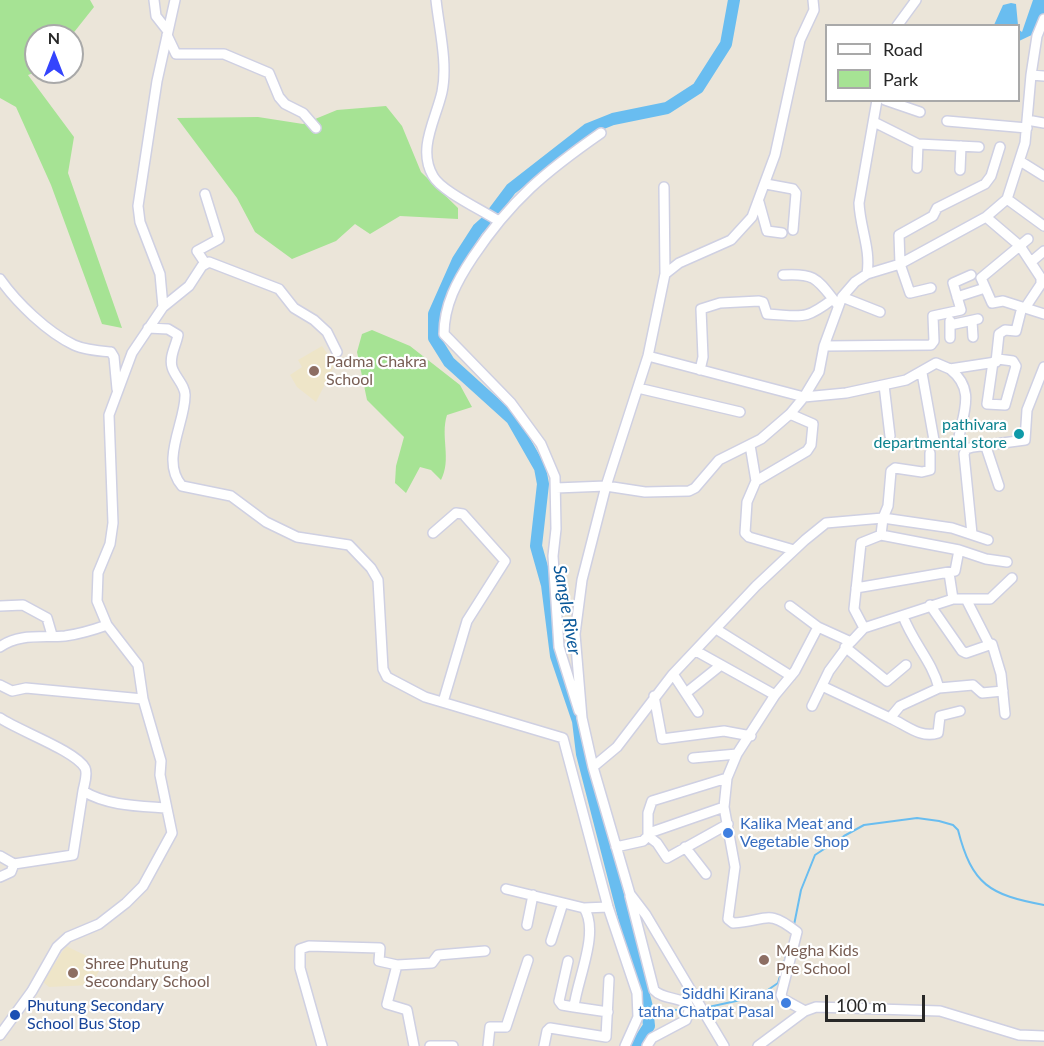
<!DOCTYPE html>
<html>
<head>
<meta charset="utf-8">
<style>
  body { margin:0 }
  #map { position:relative; width:1044px; height:1046px; overflow:hidden; background:#ebe5d9; font-family:Lato,sans-serif }
  canvas { display:block }
  .legend { position:absolute; left:825px; top:24px; width:195px; height:78px; box-sizing:border-box; background:#fff; border:2px solid #a9a9a9; margin:0; padding:8px 10px; list-style:none; font-size:18px; color:#282828 }
  .legend li { display:flex; align-items:center; gap:12px; height:30px }
  .legend b { width:30px; border:2px solid #a9a9a9 }
  .north { position:absolute; left:24px; top:24px; width:60px; height:60px; box-sizing:border-box; background:#fff; border:2px solid #a9a9a9; border-radius:50%; rotate:0deg; font-size:16px; font-weight:700; line-height:24px; text-align:center; color:#282828 }
  .north::after { content:''; display:block; margin:auto; width:21px; height:27px; background:#3444fd; clip-path:polygon(50% 0,100% 100%,50% 72%,0 100%) }
  .scale { position:absolute; left:825px; top:995px; width:100px; height:27px; box-sizing:border-box; border:3px solid #282828; border-top:0; padding-left:8px; font-size:18px; line-height:21px; white-space:nowrap; color:#282828; -webkit-text-stroke:4px #fff; paint-order:stroke }
</style>
</head>
<body>
<div id="map">
<canvas width="1044" height="1046"></canvas>
<ul class="legend">
<li><b style="height:8px;background:#fff"></b>Road</li>
<li><b style="height:16px;background:#a6e394"></b>Park</li>
</ul>
<div class="north">N</div>
<div class="scale">100 m</div>
</div>
<script>
const context = document.querySelector('canvas').getContext('2d');
context.lineJoin = 'round';
function fillPath(path, color) {
  context.fillStyle = color;
  context.fill(path, 'evenodd');
}
function stroke(path, color, width, dash) {
  context.strokeStyle = color;
  context.lineWidth = width;
  context.lineCap = dash ? 'butt' : 'round';
  context.setLineDash(dash || []);
  context.stroke(path);
}
function label(font, color, halo, rows, align = 'center') {
  context.font = font + ' Lato,sans-serif';
  context.lineWidth = 4.5;
  context.setLineDash([]);
  context.textBaseline = 'middle';
  context.strokeStyle = halo;
  context.fillStyle = color;
  for (const [text, x, y, turn = 0] of rows) {
    context.save();
    context.translate(x, y);
    context.rotate((+turn || 0) * Math.PI / 180);
    context.textAlign = isNaN(turn) ? turn : align;
    if (halo) context.strokeText(text, 0, 0);
    context.fillText(text, 0, 0);
    context.restore();
  }
}
fillPath(new Path2D(`
  M322,346l13,18 -19,38 -19,-15 -7,-12 12,-8 -4,-7z
  M66,946l37,18 -12,21 -42,2 -6,-5z`), '#eee5c8');
fillPath(new Path2D(`
  M0,0h90l4,7 -23,29h-35v36l-8,3 46,62 -6,36 54,155 -20,-4 -51,-139 -35,-78 -16,-9z
  M386,106l16,20 19,46 37,36v11l-58,-3 -30,18 -15,-10 -19,17 -44,18 -37,-27 -18,-34 -60,-80 81,-1 45,7 34,-14z
  M372,330l38,16 50,39 12,22 -25,8c-7,22 5,44 -6,65l-10,-10 -11,-3 -14,26 -11,-10 1,-17 8,-29 -37,-37 -10,-48 5,-18z`), '#a6e394');
fillPath(new Path2D(`
  M1033,0h11v35l-6,-3 -19,9 -1,-12 4,3z
  M1011,3l5,1 2,21h-24l9,-20z`), '#69bdf0');
stroke(new Path2D(`
  M794,925l7,-35 14,-35 29,-19 20,-11 53,-7 22,3 14,4 5,5c14,55 32,65 86,75
  M647,1007l39,4
  M704,1008l55,-12 19,-13 8,-27`), '#69bdf0', 2);
stroke(new Path2D(`
  M493,213l18,-24 77,-60 25,-10 54,-11 31,-20 28,-44 8,-44
  M488,220l-10,9 -20,31 -24,54v24l15,24 63,57 28,49 3,16 -7,62 11,39 9,71 22,65 4,33 65,253 2,19 -13,20`), '#69bdf0', 12);
const minor = new Path2D(`
  M154,0l2,16 11,14
  M436,0c3,28 12,64 6,92 -6,27 -25,57 -9,84 8,15 49,34 64,44
  M897,26l19,-26
  M167,35l9,19h48l45,19 10,24 6,7 18,9 13,15
  M1031,75l13,1
  M885,100l35,12
  M1027,120l17,3
  M947,121l80,7
  M874,122l44,22 61,3
  M1020,161l24,15
  M917,168l1,-24
  M960,170l1,-24
  M766,184l27,5 3,4 -3,37
  M664,187l1,87
  M205,194l14,45 -22,12 8,12
  M1007,199l37,27
  M759,202l8,29 15,2
  M986,217l34,29 21,32v6l-16,24
  M1028,239l-47,39 11,25 11,-2 41,13
  M1031,262l13,-11
  M867,274c4,-25 -7,-46 -8,-71l18,-103
  M783,275c33,-2 34,4 54,29
  M0,279c17,24 47,53 74,66 11,5 25,6 37,7l3,5 3,32
  M931,288l-21,5 -10,-29 -1,-29 34,-19 4,-8 48,-24 6,-8 9,-29
  M842,297l38,15
  M957,297l28,-9
  M163,307l26,-21 13,-20 7,-4 70,27 15,19 20,12 13,12 10,20
  M972,321l1,16
  M950,325l28,-6
  M148,328l20,1 10,6c-2,11 -9,21 -6,32 2,9 14,19 13,29 0,27 -25,65 -3,90l49,10 35,26 31,15 52,8 22,23 7,12 5,89 4,8 38,20 138,41 45,169 29,86 1,24 -13,29
  M950,338v-17
  M824,346l107,-1 3,-4 -1,-25 28,-6 -8,-27 18,-8
  M648,356l156,41 42,-4 60,-13 30,-17 14,6 46,-7 3,-28 6,-4 11,1 6,-24
  M993,362l-6,42 18,1 11,-39 -3,-5 -15,-2
  M950,369c25,20 14,41 9,68
  M700,370l3,-13 -2,-48 19,-6 39,-2 4,1 4,12c36,2 37,7 66,-15
  M922,373l12,67
  M884,385l6,51
  M638,388l102,24
  M750,445l6,36 -9,21 -2,31 4,4 45,13
  M986,447l13,39
  M756,481l51,-30 4,-6 2,-21 -23,-10
  M556,488l50,-2 39,6 44,-1 6,-3 24,-28 42,-21 29,-25 14,-17 15,-25 5,-26 18,-49 13,-15 12,-8 33,-10 86,-47 21,-18 18,-56 6,-68 6,-39 7,-17
  M433,533l23,-20 7,1 42,47 -38,60 -24,81
  M972,534l-8,-80 2,-5 7,-2 52,-7 2,-30 17,-43
  M881,535l78,15
  M949,573l4,26
  M856,588l99,-17 4,-21 27,9 21,3
  M966,599l23,45
  M930,605l32,46 4,2 26,-9 9,30 4,40
  M0,606l23,-1 24,13 5,17
  M790,606l28,21
  M864,628l89,-29h37l22,-21
  M716,629l75,47
  M0,647c19,-14 43,-9 65,-11 15,-2 28,-6 42,-11
  M845,647l42,34 19,-16
  M696,651l79,44
  M673,674l25,38
  M0,685l12,6 14,-3 117,11
  M822,686l68,32 10,-12 39,-18c-7,-27 -26,-45 -36,-72
  M939,688l34,-3 9,8 21,-2
  M686,693l35,-28
  M654,696l8,43 62,-8 27,5
  M812,706l17,-35 20,-27
  M579,711l-20,-64 -6,-91 3,-27 -1,-52 -14,-33 -30,-41 -67,-69c0,-29 13,-53 29,-77 38,-57 72,-85 128,-124
  M0,718c19,13 76,33 85,50 3,6 -1,17 -2,23 25,15 55,15 83,17
  M890,718c15,6 30,21 48,15l2,-17 20,-5
  M693,758l44,-4
  M593,767l24,-20 56,-73 83,-88 49,-46 21,-17 57,-5 5,-12 3,-35 4,-3 27,4 8,-2v-17
  M649,833l75,-26
  M648,836l9,7 10,15 61,-34
  M616,847l27,-6 5,-5v-23l4,-12 75,-23
  M685,847l21,27
  M0,856l14,8
  M0,877l11,-5 3,-8 59,-9 10,-64
  M506,889l78,19 24,-1
  M630,896l24,94c8,9 24,7 34,14l1,7 -3,9 -34,18 -5,8
  M584,908c16,24 -7,72 -10,99l34,5
  M527,925l6,-30
  M551,941l12,-38
  M568,961l-9,40 3,4 12,2
  M397,965l35,-2 6,-8 47,-4
  M805,1011l-22,-12 -2,-4 16,-63c-30,-24 -30,-11 -64,-9l-5,-4 7,-52 -11,-60 3,-29 10,-24 38,-59 20,-24 23,-44 33,15 13,-14 -10,-19 7,-66 20,-8 2,-17 69,10 36,12
  M0,1035l32,-44 25,-44 11,-10 31,-13 27,-21 17,-17 29,-53 -12,-58 1,-14 -18,-62 -5,-34 -31,-40 -10,-24 1,-28 12,-29 3,-21 -4,-108 23,-62 31,-46 -3,-33 -20,-52 -2,-16 19,-125 18,-81
  M322,1046l-22,-78v-19l9,-3 71,2 -1,13 18,4 -10,39 20,6 7,36
  M430,1046h23
  M488,1046l2,-19h16l22,-67
  M544,1046l3,-15 3,-3 56,9 3,-58
  M724,1046l-78,-131 -16,-21 -37,-127 -11,-49 -7,-84 7,-54 24,-94 42,-130 17,-82 14,-11 52,-23 21,-23 23,-62 25,-115 14,-30 -1,-10
  M758,1046l47,-35 11,-4 124,4 79,24 25,1`);
stroke(minor, '#cfd0e2', 12);
stroke(minor, '#fff', 9);
for (const [x, y, r, color] of [
  [314,371,6,"#8d6e63"],
  [1019,434,6,"#0f9aa8"],
  [728,833,6,"#3f7fe0"],
  [764,960,6,"#8d6e63"],
  [73,973,6,"#8d6e63"],
  [786,1003,6,"#3f7fe0"],
  [15,1015,6,"#1a4fb4"]
]) {
  const dot = new Path2D();
  dot.arc(x, y, r, 0, 2 * Math.PI);
  context.fillStyle = color;
  context.fill(dot);
  stroke(dot, '#fff', 2);
}
label('16px', '#785e54', '#fff', [
  ["Padma Chakra",326,362],
  ["School",326,380],
  ["Megha Kids",776,951],
  ["Pre School",776,969],
  ["Shree Phutung",85,964],
  ["Secondary School",85,982]
], 'left');
label('16px', '#0d838f', '#fff', [
  ["pathivara",1007,425],
  ["departmental store",1007,443]
], 'right');
label('16px', '#366cbe', '#fff', [
  ["Kalika Meat and",740,824],
  ["Vegetable Shop",740,842],
  ["Siddhi Kirana",774,994,"right"],
  ["tatha Chatpat Pasal",774,1012,"right"]
], 'left');
label('16px', '#164399', '#fff', [
  ["Phutung Secondary",27,1006],
  ["School Bus Stop",27,1024]
], 'left');
label('italic 18px', '#0b599a', '#fff', [
  ["Sangle River",567,610,80]
]);
</script>
</body>
</html>
